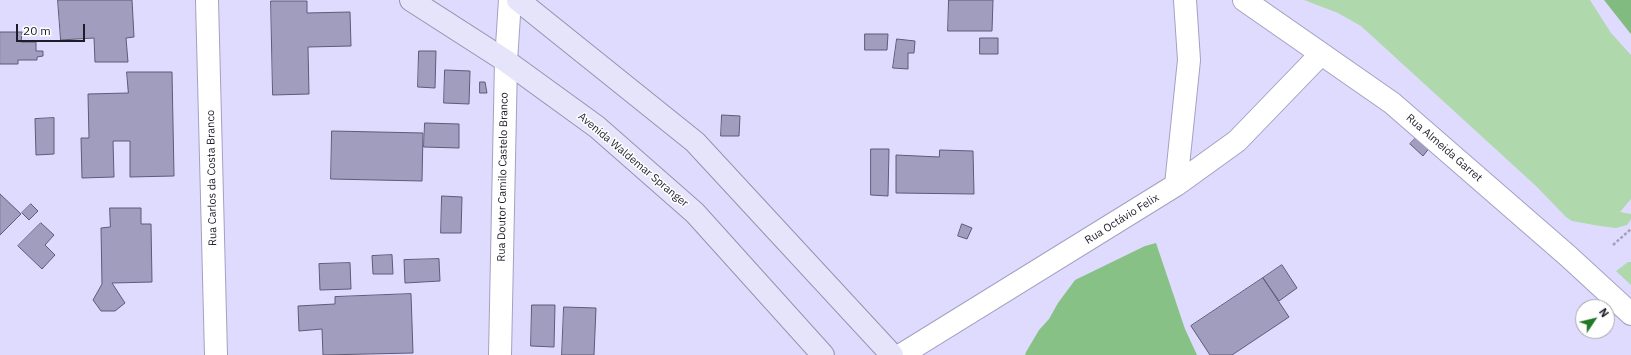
<!DOCTYPE html>
<html>
<head>
<meta charset="utf-8">
<style>
  body { margin:0 }
  #map { position:relative; width:1631px; height:355px; overflow:hidden; background:#dfdbfe; font-family:"IBM Plex Sans",sans-serif }
  canvas { display:block }
  .north { position:absolute; left:1575px; top:299px; width:40px; height:40px; box-sizing:border-box; background:#fff; border:1px solid #a5a4a9; border-radius:50%; rotate:55deg; font-size:11px; font-weight:700; line-height:16px; text-align:center; color:#1e1c28 }
  .north::after { content:''; display:block; margin:auto; width:14px; height:18px; background:#217825; clip-path:polygon(50% 0,100% 100%,50% 72%,0 100%) }
  .scale { position:absolute; left:16px; top:24px; width:69px; height:18px; box-sizing:border-box; border:2px solid #1e1c28; border-top:0; padding-left:5px; font-size:12px; line-height:14px; white-space:nowrap; color:#1e1c28; -webkit-text-stroke:3px #fff; paint-order:stroke }
</style>
</head>
<body>
<div id="map">
<canvas width="1631" height="355"></canvas>
<div class="north">N</div>
<div class="scale">20 m</div>
</div>
<script>
const context = document.querySelector('canvas').getContext('2d');
context.lineJoin = 'round';
function fillPath(path, color) {
  context.fillStyle = color;
  context.fill(path, 'evenodd');
}
function stroke(path, color, width, dash) {
  context.strokeStyle = color;
  context.lineWidth = width;
  context.lineCap = dash ? 'butt' : 'round';
  context.setLineDash(dash || []);
  context.stroke(path);
}
function label(font, color, halo, rows, align = 'center') {
  context.font = font + ' "IBM Plex Sans",sans-serif';
  context.lineWidth = 3;
  context.setLineDash([]);
  context.textBaseline = 'middle';
  context.strokeStyle = halo;
  context.fillStyle = color;
  for (const [text, x, y, turn = 0] of rows) {
    context.save();
    context.translate(x, y);
    context.rotate((+turn || 0) * Math.PI / 180);
    context.textAlign = isNaN(turn) ? turn : align;
    if (halo) context.strokeText(text, 0, 0);
    context.fillText(text, 0, 0);
    context.restore();
  }
}
fillPath(new Path2D(`
  M1304,0h286l21,33 20,22v144l-11,13 11,2v5l-4,6 -11,3 -16,-2 -28,-5 -6,-4 -30,-31 -175,-160 -23,-13z
  M1628,262h3v23l-15,-14z`), '#afd8ac');
fillPath(new Path2D(`
  M1156,243l29,86 12,26h-172l1,-3 13,-22 10,-11 9,-16 17,-23 70,-34z`), '#87c185');
fillPath(new Path2D(`
  M1604,0h27v34l-1,-1z`), '#81bb7f');
const building = new Path2D(`
  M58,0h74l2,37 -8,1 2,24h-33l-1,-24 -33,2z
  M949,0h44l-1,31h-44z
  M271,1h36v12l43,-1 1,34 -43,1 1,47 -36,1z
  M0,32h22l-1,10h15v9h7v5l-6,1v3h-19v4h-18z
  M865,34h23l-1,16h-22z
  M980,38h18v16h-18z
  M897,39l18,2 -1,12h-6v16l-15,-1z
  M419,51h17l-1,37 -17,-1z
  M445,70l25,1 -1,33 -25,-1z
  M127,72h45l2,104 -44,1v-36h-17l1,36 -32,1 -1,-40h8l-1,-44 40,-1z
  M480,82h5l2,11h-7z
  M722,115l18,1 -1,20h-18z
  M54,118v36l-18,1 -1,-36z
  M425,123l34,1v24l-35,-1z
  M332,131l91,2 -1,48 -91,-2z
  M1418,136l12,11 -7,9 -13,-12z
  M871,149h18l-1,47 -17,-1z
  M940,150l33,1 1,43 -78,-1v-38l43,2z
  M0,194l21,20 -21,21z
  M442,196l20,1 -1,36h-20z
  M31,204l7,7 -9,9 -7,-7z
  M110,208h31v16h10l1,58 -40,1 13,20 -10,8h-14l-8,-11 9,-16 -1,-56 9,-1z
  M41,223l13,12 -9,10 10,10 -13,14 -24,-23z
  M962,224l10,4 -5,11 -9,-3z
  M392,255l1,19h-20l-1,-18z
  M439,259l1,22 -35,2 -1,-23z
  M350,263l1,26 -31,1 -1,-26z
  M1282,265l15,23 -18,13 -16,-23z
  M1263,278l26,39 -57,38h-22l-19,-29z
  M411,294l2,59 -90,2 -1,-26 -23,2 -1,-25 37,-2v-7z
  M532,305h23l-1,42 -23,-1z
  M564,307l32,1 -2,47h-32z`);
fillPath(building, '#a19dbe');
stroke(building, '#5e5a78', 1);
const minor = new Path2D(`
  M207,0l9,355
  M1244,0l148,103 176,153 63,58
  M1176,185l13,-125 -4,-60
  M500,355l6,-294 4,-61
  M901,355l275,-170 61,-44 84,-87`);
const major = new Path2D(`
  M411,0l95,61 91,66 98,86 128,142
  M518,0l177,142 197,213`);
stroke(minor, '#a4a0c2', 24);
stroke(major, '#9692af', 24);
stroke(new Path2D(`
  M1613,245l18,-16`), '#a4a1bd', 2.5, [3, 2]);
stroke(minor, '#fff', 22);
stroke(major, '#e6e4fa', 22);
label('11px', '#1e1c28', '#fff', [
  ["Rua Almeida Garret",1444,148,41],
  ["Avenida Waldemar Spranger",633,160,40],
  ["Rua Doutor Camilo Castelo Branco",503,177,-89],
  ["Rua Carlos da Costa Branco",212,178,-91],
  ["Rua Octávio Felix",1122,219,-32]
]);
</script>
</body>
</html>
